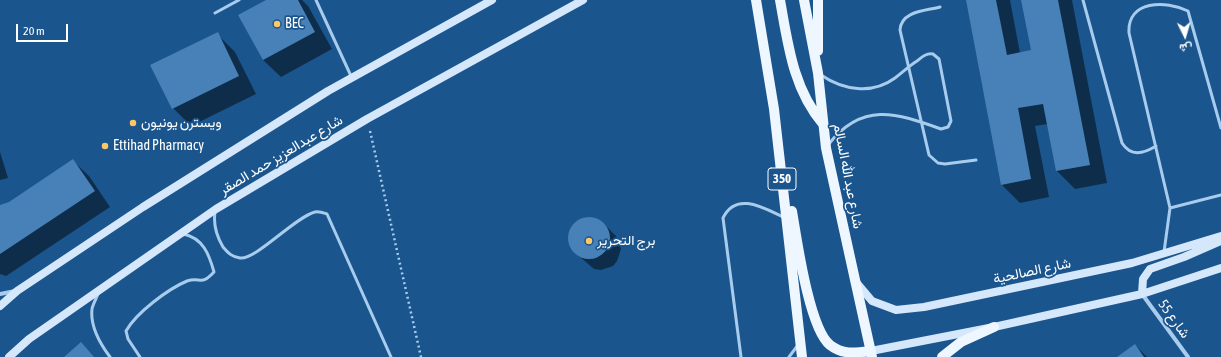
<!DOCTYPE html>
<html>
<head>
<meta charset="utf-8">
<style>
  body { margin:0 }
  #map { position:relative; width:1221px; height:357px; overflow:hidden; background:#1b558d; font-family:"Asap Condensed",Vazirmatn,sans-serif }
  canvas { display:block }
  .north { position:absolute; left:1165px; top:16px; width:40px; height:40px; -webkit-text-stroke:3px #1b558d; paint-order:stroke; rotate:175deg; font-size:11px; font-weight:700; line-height:16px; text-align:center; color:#fff }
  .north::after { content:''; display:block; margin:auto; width:14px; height:18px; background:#fff; clip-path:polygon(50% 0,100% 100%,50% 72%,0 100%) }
  .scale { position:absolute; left:16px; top:24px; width:52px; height:18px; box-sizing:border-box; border:2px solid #fff; border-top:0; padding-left:5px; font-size:12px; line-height:14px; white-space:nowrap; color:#fff; -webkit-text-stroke:3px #1b558d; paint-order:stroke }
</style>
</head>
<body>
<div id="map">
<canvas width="1221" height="357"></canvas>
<div class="north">ش</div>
<div class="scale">20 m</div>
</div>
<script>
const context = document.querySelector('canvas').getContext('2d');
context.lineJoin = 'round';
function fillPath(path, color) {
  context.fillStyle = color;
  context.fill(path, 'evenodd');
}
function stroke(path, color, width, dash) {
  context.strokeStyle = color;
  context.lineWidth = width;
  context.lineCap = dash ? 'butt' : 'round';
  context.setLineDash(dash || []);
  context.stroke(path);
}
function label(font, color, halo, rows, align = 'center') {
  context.font = font + ' "Asap Condensed",Vazirmatn,sans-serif';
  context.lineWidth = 3.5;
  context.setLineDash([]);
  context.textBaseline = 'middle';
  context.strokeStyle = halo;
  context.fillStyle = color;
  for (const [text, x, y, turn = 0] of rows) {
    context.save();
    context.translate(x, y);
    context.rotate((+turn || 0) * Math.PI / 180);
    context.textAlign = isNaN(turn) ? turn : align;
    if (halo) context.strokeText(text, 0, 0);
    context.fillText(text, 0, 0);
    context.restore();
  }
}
fillPath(new Path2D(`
  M269,0h33l6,6 24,43 -51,28 -18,-17z
  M967,0h43l10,53 12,-2 -10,-51h50l35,183 -32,6 -18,-18 -9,-47 -13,2 14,71 -29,6 -18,-18z
  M217,34l18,18 21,42 -65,32 -18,-18z
  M0,152l8,26 -8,2z
  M73,161l16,15 21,31 -104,69 -6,-2v-68l9,-3z
  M593,218l12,7 11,11 5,13 -4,12 -4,5 -12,4 -7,-1 -21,-18 -4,-13 1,-7 9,-10z
  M1135,345l12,12h-28z`), '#0007');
fillPath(new Path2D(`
  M266,0h32l17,32 -52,28 -25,-45z
  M966,0h30l11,55 24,-5 -10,-50h37l32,165 -34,6 -13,-67 -25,4 13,71 -30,6z
  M218,32l21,44 -67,33 -22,-44z
  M73,159l22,32 -95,63v-49l9,-3z
  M568 238a21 21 0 1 1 42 0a21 21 0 1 1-42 0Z
  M81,342l13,15h-30z
  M1135,344l9,13h-27z`), '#4881b7');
stroke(new Path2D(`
  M370,131l51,226`), '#a8cced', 2.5, [2, 3]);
stroke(new Path2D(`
  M316,0l35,76
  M1083,0l39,143c9,14 21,11 34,3
  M940,7c-15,4 -39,4 -40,23l29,125 9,8 7,1 31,-4
  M215,13l24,-13
  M821,75c22,15 51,20 74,3 8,-6 14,-12 22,-17 5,-4 9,-8 16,-7l6,5 12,62 -3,6 -7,2c-45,-16 -79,-28 -113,16
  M1170,208l51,-13
  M215,212c-2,13 1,23 8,35 5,6 9,10 17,11 16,2 55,-41 75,-46 4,-1 9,1 12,2l64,143
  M1164,252l6,-44 -41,-175c-2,-33 37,-33 59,-22l33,117
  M98,294c-2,5 -5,10 -6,15 -2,17 9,36 18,48
  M140,357l-12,-18 -2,-8c10,-18 42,-42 61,-50 14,-5 13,6 27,-9 -5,-18 -11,-34 -31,-38
  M741,357l-18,-139c13,-27 41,-10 60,-1
  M789,357l9,-12`), '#a8cced', 3);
stroke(new Path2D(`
  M0,294l15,-3
  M1142,294l46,63`), '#a8cced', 4);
stroke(new Path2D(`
  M856,282l16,19 24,9 28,-3 208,-44 89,-27
  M1142,294l1,-15 7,-10 34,-12 37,-16
  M0,306l17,-15 126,-84 185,-116 164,-91
  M871,351l123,-24 148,-33 79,-26
  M9,357l20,-18 187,-130 151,-90 216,-119`), '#d5e7fa', 8);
stroke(new Path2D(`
  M756,0l18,109 28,248
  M780,0c8,44 13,89 43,124
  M804,0l14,73 8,75 46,209
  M818,51v-51
  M792,211c5,29 17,117 38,134 13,10 25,8 41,6
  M942,357l19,-15 33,-15`), '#eef6ff', 10);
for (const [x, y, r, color] of [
  [277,24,4,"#fec765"],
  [133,123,4,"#fec765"],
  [105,146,4,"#fec765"],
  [589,241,4,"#fec765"]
]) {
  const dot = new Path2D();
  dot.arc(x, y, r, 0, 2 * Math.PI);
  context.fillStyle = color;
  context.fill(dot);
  stroke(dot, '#1b558d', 1.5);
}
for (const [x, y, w] of [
  [782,179,28]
]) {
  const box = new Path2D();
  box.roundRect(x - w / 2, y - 11, w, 22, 3);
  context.fillStyle = '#1b558d';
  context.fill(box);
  stroke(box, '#fff', 1);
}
label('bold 13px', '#fff', null, [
  ["350",782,179]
]);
label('14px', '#fff', '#1b558d', [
  ["BEC",285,24],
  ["ويسترن يونيون",141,123],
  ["Ettihad Pharmacy",113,146],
  ["برج التحرير",597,241]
], 'left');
label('14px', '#fff', '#1b558d', [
  ["شارع عبدالعزيز حمد الصقر",281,155,-31],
  ["شارع عبد الله السالم",848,176,79],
  ["شارع الصالحية",1032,271,-12],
  ["شارع 55",1174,319,54]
]);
</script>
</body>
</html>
